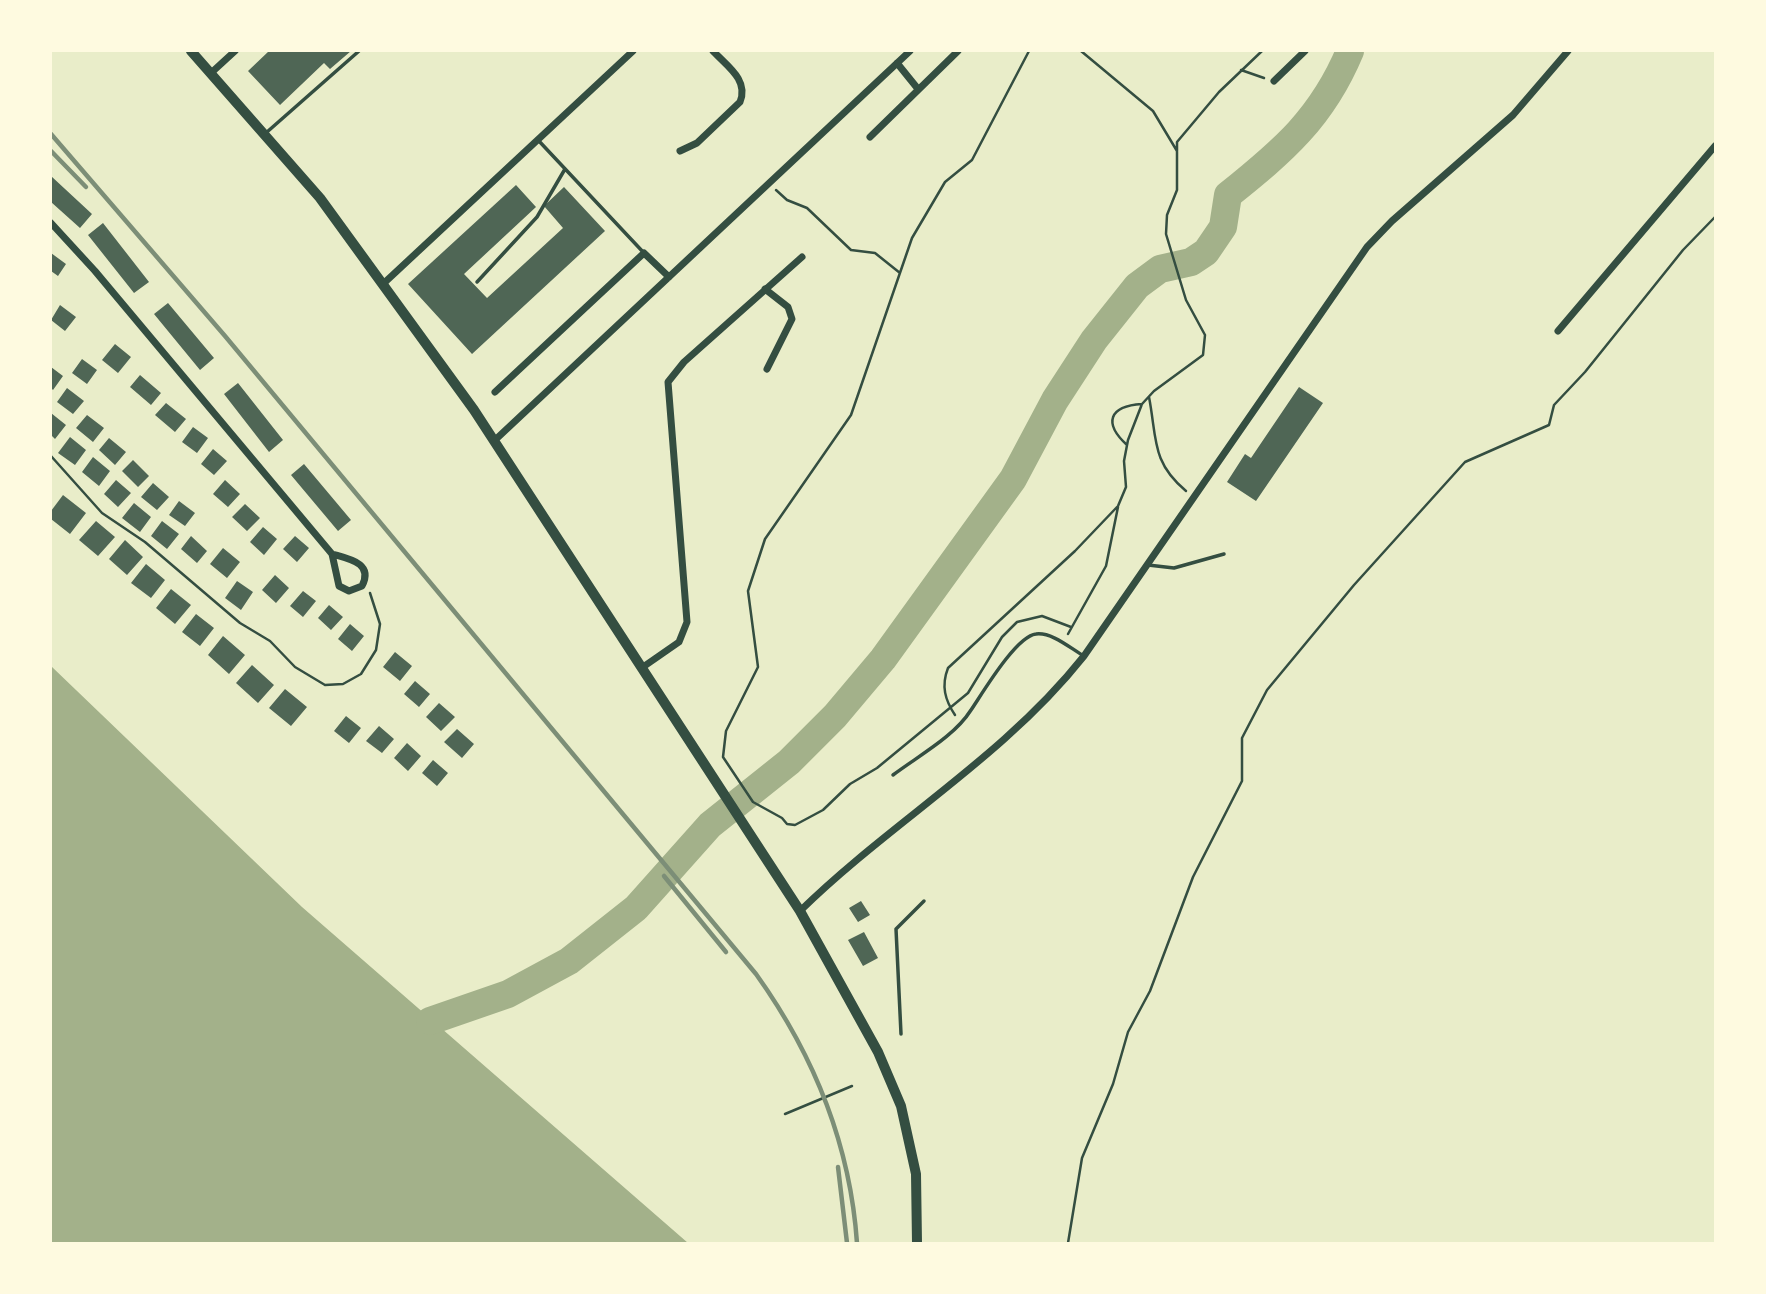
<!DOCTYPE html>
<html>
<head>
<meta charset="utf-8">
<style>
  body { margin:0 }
  #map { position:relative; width:1766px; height:1294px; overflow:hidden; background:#e9edc9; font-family:Lora,serif }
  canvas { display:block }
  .frame { position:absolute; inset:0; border:52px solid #fefae0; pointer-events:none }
</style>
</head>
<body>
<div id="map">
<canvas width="1766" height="1294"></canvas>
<div class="frame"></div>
</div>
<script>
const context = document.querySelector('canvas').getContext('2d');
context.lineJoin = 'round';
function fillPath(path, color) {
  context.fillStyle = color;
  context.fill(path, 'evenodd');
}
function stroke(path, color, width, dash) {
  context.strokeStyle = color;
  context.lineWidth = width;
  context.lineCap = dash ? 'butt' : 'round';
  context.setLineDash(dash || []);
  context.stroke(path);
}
fillPath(new Path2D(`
  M51,666l251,241 386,336h-637z`), '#a3b18a');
stroke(new Path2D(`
  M430,1021l78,-27 61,-33 67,-53 74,-83 79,-63 46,-46 48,-57 130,-180 42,-79 39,-60 43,-54 23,-17 31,-7 15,-10 17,-25 5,-32c55,-44 94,-77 122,-144`), '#a3b18a', 28);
fillPath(new Path2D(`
  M269,51h82l-21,18 -6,-6 -44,42 -32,-34z
  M51,176l41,38 -12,14 -29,-26z
  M516,185l20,22 -72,67 23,24 76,-70 -19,-22 20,-19 41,44 -133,123 -64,-70z
  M103,223l46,59 -15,11 -46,-58z
  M51,253l15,11 -8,12 -7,-5z
  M168,303l46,55 -14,12 -46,-56z
  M60,305l16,12 -11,14 -14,-11z
  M115,344l16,13 -13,16 -16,-13z
  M82,359l15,11 -10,14 -15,-11z
  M51,367l12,9 -10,14 -2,-2z
  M140,375l21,18 -10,12 -21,-18z
  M238,383l45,57 -14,12 -45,-58z
  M1299,387l24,16 -67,98 -29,-19 18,-28 6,4z
  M67,388l17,13 -11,13 -16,-12z
  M166,403l20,16 -11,13 -20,-17z
  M51,413l15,12 -11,14 -4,-4z
  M87,415l17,13 -11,14 -17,-14z
  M193,427l15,11 -11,15 -15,-11z
  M70,437l16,13 -11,15 -17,-12z
  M109,438l17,14 -11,13 -16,-15z
  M213,449l14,12 -13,14 -13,-11z
  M93,457l17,14 -11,15 -17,-14z
  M133,460l16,16 -11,11 -16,-16z
  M304,464l47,56 -13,11 -47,-56z
  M116,480l15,13 -13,14 -14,-13z
  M225,480l15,14 -12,13 -15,-13z
  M153,483l16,14 -12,13 -16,-13z
  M63,495l23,18 -16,21 -19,-15v-8z
  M179,501l16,12 -10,13 -16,-11z
  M134,503l17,14 -11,15 -18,-14z
  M245,504l15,14 -13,13 -15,-14z
  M96,521l19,16 -17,19 -19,-16z
  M162,521l17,13 -12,15 -16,-13z
  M263,527l14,12 -13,16 -14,-13z
  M191,536l16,15 -10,12 -16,-14z
  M295,536l14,12 -12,14 -14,-13z
  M125,540l18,17 -16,18 -18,-16z
  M223,548l17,14 -13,16 -17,-14z
  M146,564l19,16 -14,18 -20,-15z
  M275,575l14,13 -13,15 -14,-13z
  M237,581l16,11 -12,18 -16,-12z
  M171,589l20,16 -16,19 -19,-16z
  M303,591l13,10 -13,16 -13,-11z
  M329,605l14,12 -12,13 -13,-12z
  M196,614l18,14 -14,18 -18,-14z
  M350,624l14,12 -12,15 -14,-12z
  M223,636l22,19 -16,19 -21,-19z
  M395,652l17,14 -12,15 -17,-14z
  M252,665l22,20 -16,18 -22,-20z
  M415,681l15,13 -11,13 -15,-13z
  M285,689l22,18 -16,19 -22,-18z
  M439,703l16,14 -14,14 -15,-14z
  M346,716l15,12 -12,15 -15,-12z
  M379,726l15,13 -12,14 -16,-12z
  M457,729l17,15 -12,14 -18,-16z
  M407,743l14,13 -13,15 -14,-13z
  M433,760l15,13 -11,13 -15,-13z
  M861,901l9,14 -12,7 -9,-14z
  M864,932l14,26 -15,8 -15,-26z`), '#4f6655');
stroke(new Path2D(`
  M1029,51l-57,109 -27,22 -33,56 -61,177 -86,124 -17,52 10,76 -32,64 -3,26 30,45 29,16 5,6 8,1 28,-15 27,-26 27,-16 91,-75 34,-56 15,-15 25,-6 29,11
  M1081,51l72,60 24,40
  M1241,70l23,8
  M776,190l11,10 20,8 44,42 24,3 25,20
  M1149,397c8,41 2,65 37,94
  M1127,445c-24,-22 -18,-39 15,-41
  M51,456l51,57 43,29 95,81 30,18 25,26 30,18 18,-1 18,-10 15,-24 4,-26 -10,-31
  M1068,634l38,-68 12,-59
  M955,715c-10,-15 -14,-29 -7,-47l127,-117 43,-45 8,-19 -2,-26 4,-21 14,-36 12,-13 49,-36 2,-20 -19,-35 -20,-66 1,-19 10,-25v-48l42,-50 43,-41
  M785,1114l67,-28
  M1068,1243l14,-85 31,-74 15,-52 22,-41 43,-114 49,-96v-43l25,-48 87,-105 111,-123 84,-37 5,-20 31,-33 98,-122 32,-33`), '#344e41', 2.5);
stroke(new Path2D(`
  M267,132l92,-81
  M538,140l106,113
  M477,282l60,-65 28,-48
  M1148,565l26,3 50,-14
  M893,775c25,-19 61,-38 78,-65 11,-16 45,-74 65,-76 16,-2 34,14 48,22
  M901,1034l-5,-105 28,-28`), '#344e41', 3.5);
stroke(new Path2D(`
  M897,63l21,26
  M211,73l24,-22
  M1274,81l31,-30
  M870,137l88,-86
  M680,151l17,-8 43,-41c9,-22 -13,-36 -27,-51
  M51,223l44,48 237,283 7,32 10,5 13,-5c12,-23 -13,-27 -30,-32
  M383,284l250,-233
  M765,289l23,18 4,12 -25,50
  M1558,331l157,-185
  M495,392l149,-139 25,24
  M494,441l416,-390
  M643,667l36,-25 8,-20 -19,-240 16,-20 118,-105
  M800,911c92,-90 203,-153 284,-255l283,-409 25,-26 121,-106 55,-64`), '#344e41', 7);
stroke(new Path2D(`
  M191,51l129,147 154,212 326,501 78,141 23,54 15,68 1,69`), '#344e41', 10);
stroke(new Path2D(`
  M51,134l174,202 531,638c58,81 94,169 101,269
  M51,151l35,36
  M664,876l62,76
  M838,1167l9,76`), '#7c8e77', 4.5);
</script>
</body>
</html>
